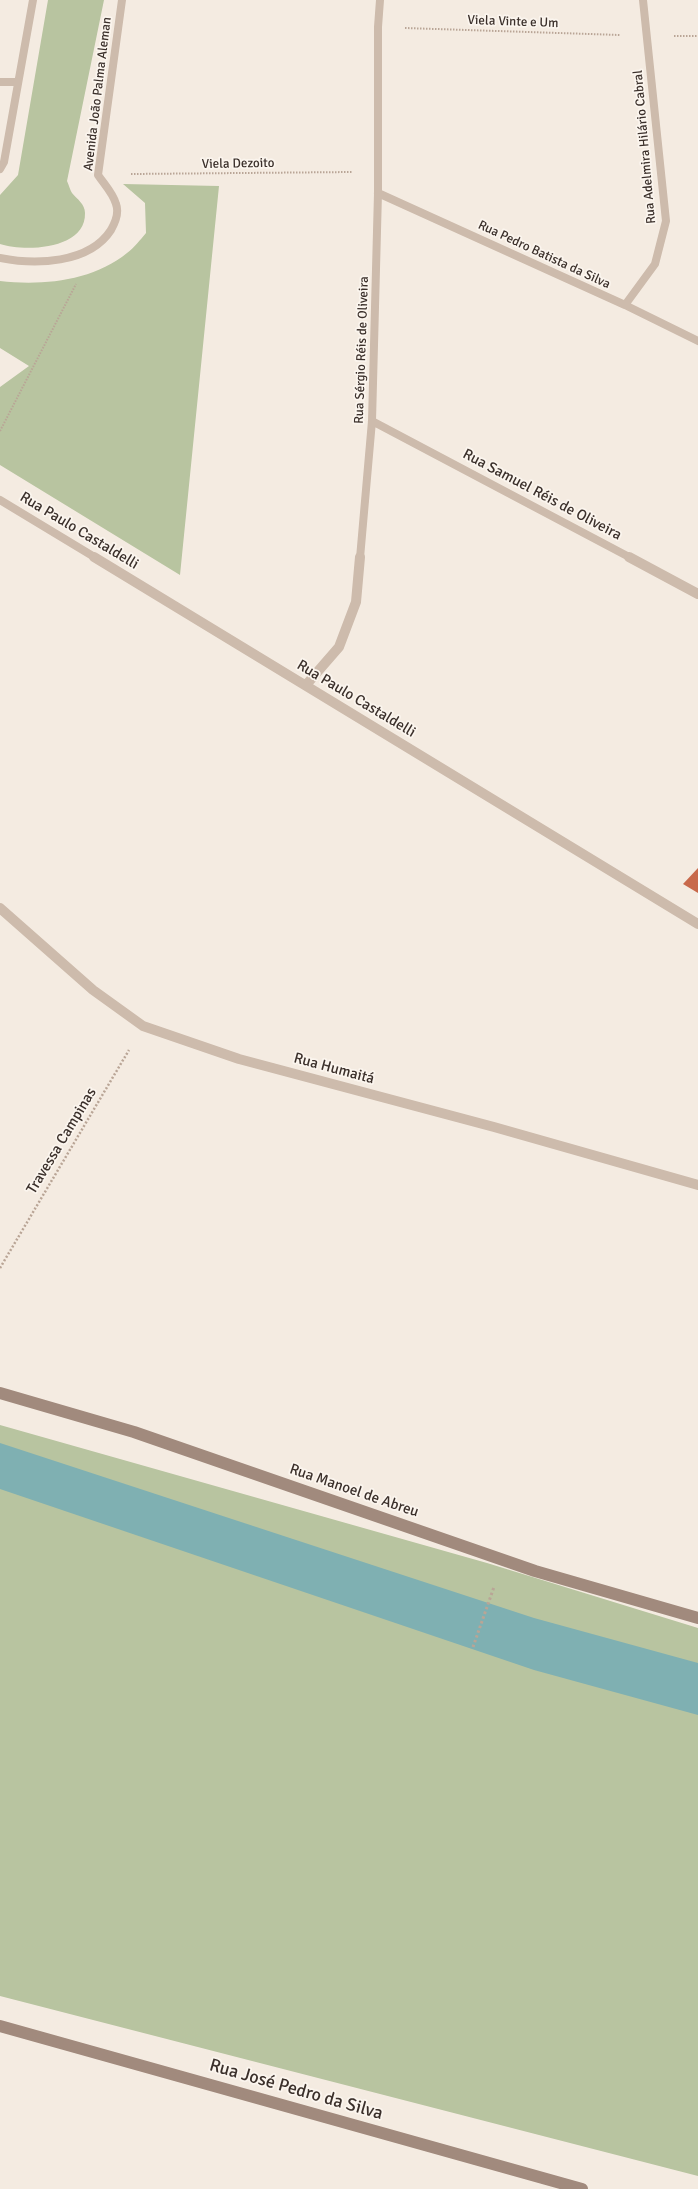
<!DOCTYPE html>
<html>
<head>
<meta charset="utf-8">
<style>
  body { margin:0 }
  canvas { display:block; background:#f4ebe1 }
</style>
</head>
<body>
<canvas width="698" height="2189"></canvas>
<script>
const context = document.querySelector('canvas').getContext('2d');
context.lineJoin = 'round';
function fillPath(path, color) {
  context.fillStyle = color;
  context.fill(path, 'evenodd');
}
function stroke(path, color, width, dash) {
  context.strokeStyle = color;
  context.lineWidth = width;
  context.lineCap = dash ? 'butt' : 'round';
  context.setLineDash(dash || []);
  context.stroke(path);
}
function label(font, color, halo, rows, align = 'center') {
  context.font = font + ' Signika,sans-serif';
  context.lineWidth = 3.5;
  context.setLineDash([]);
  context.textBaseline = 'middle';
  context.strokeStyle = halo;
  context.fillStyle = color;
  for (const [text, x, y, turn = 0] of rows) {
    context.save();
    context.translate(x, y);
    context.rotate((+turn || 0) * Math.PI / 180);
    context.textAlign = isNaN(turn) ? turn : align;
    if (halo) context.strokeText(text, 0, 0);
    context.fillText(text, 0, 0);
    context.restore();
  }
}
fillPath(new Path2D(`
  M48,0h56l-37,181c2,4 3,9 5,12 5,6 13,11 13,20 1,37 -61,39 -85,31v-49l18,-20z
  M123,184l96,2 -39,389 -180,-110v-78l29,-21 -29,-18v-67c42,5 93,0 127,-28 7,-5 13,-13 19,-20l-1,-30z
  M0,1425l487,138 211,65v548l-698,-180z`), '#b8c4a0');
fillPath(new Path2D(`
  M0,1443l534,175 164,45v52l-164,-45 -534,-181z`), '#7fb0b2');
fillPath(new Path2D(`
  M698,868v25l-15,-9z`), '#c8694b');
stroke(new Path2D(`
  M405,28l215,7
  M674,36h24
  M131,174l221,-2
  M0,431l76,-147`), '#b9a596', 2, [1.5, 1.5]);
stroke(new Path2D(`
  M0,1268l129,-218`), '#b9a596', 2.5, [2, 2]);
stroke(new Path2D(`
  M473,1647l21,-60`), '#b9a596', 3, [2.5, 2.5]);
stroke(new Path2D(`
  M0,82h17
  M0,169l4,-7 29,-162
  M378,193l247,112 73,36
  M0,258c35,7 89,6 111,-28 4,-7 8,-18 5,-26 -3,-11 -12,-20 -18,-29l24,-175
  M625,305l30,-41 11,-43 -23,-221
  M372,421l259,137
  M0,500l96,58
  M360,558l12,-137 6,-228v-166l2,-27`), '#cdbbac', 8);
stroke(new Path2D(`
  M94,557l604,367
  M629,557l69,37
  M306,685l33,-38 17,-45 4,-45
  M0,908l93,82 50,36 96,33 255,68 204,58`), '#cdbbac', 10);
stroke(new Path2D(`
  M0,1393l134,39 401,139 163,47
  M0,2026l582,163`), '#a18a7d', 12);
label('13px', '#3b302b', '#fbf5ee', [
  ["Viela Vinte e Um",513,22,2],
  ["Avenida João Palma Aleman",98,94,-83],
  ["Rua Adelmira Hilário Cabral",645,147,-95],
  ["Viela Dezoito",238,164,-1],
  ["Rua Pedro Batista da Silva",544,255,25],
  ["Rua Sérgio Réis de Oliveira",362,350,-88]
]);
label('15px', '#3b302b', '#fbf5ee', [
  ["Rua Samuel Réis de Oliveira",542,495,28],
  ["Rua Paulo Castaldelli",79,531,31],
  ["Rua Paulo Castaldelli",356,699,31],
  ["Rua Humaitá",334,1069,15],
  ["Travessa Campinas",62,1141,-59],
  ["Rua Manoel de Abreu",354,1491,19]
]);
label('18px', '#3b302b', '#fbf5ee', [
  ["Rua José Pedro da Silva",296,2090,16]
]);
</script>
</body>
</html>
